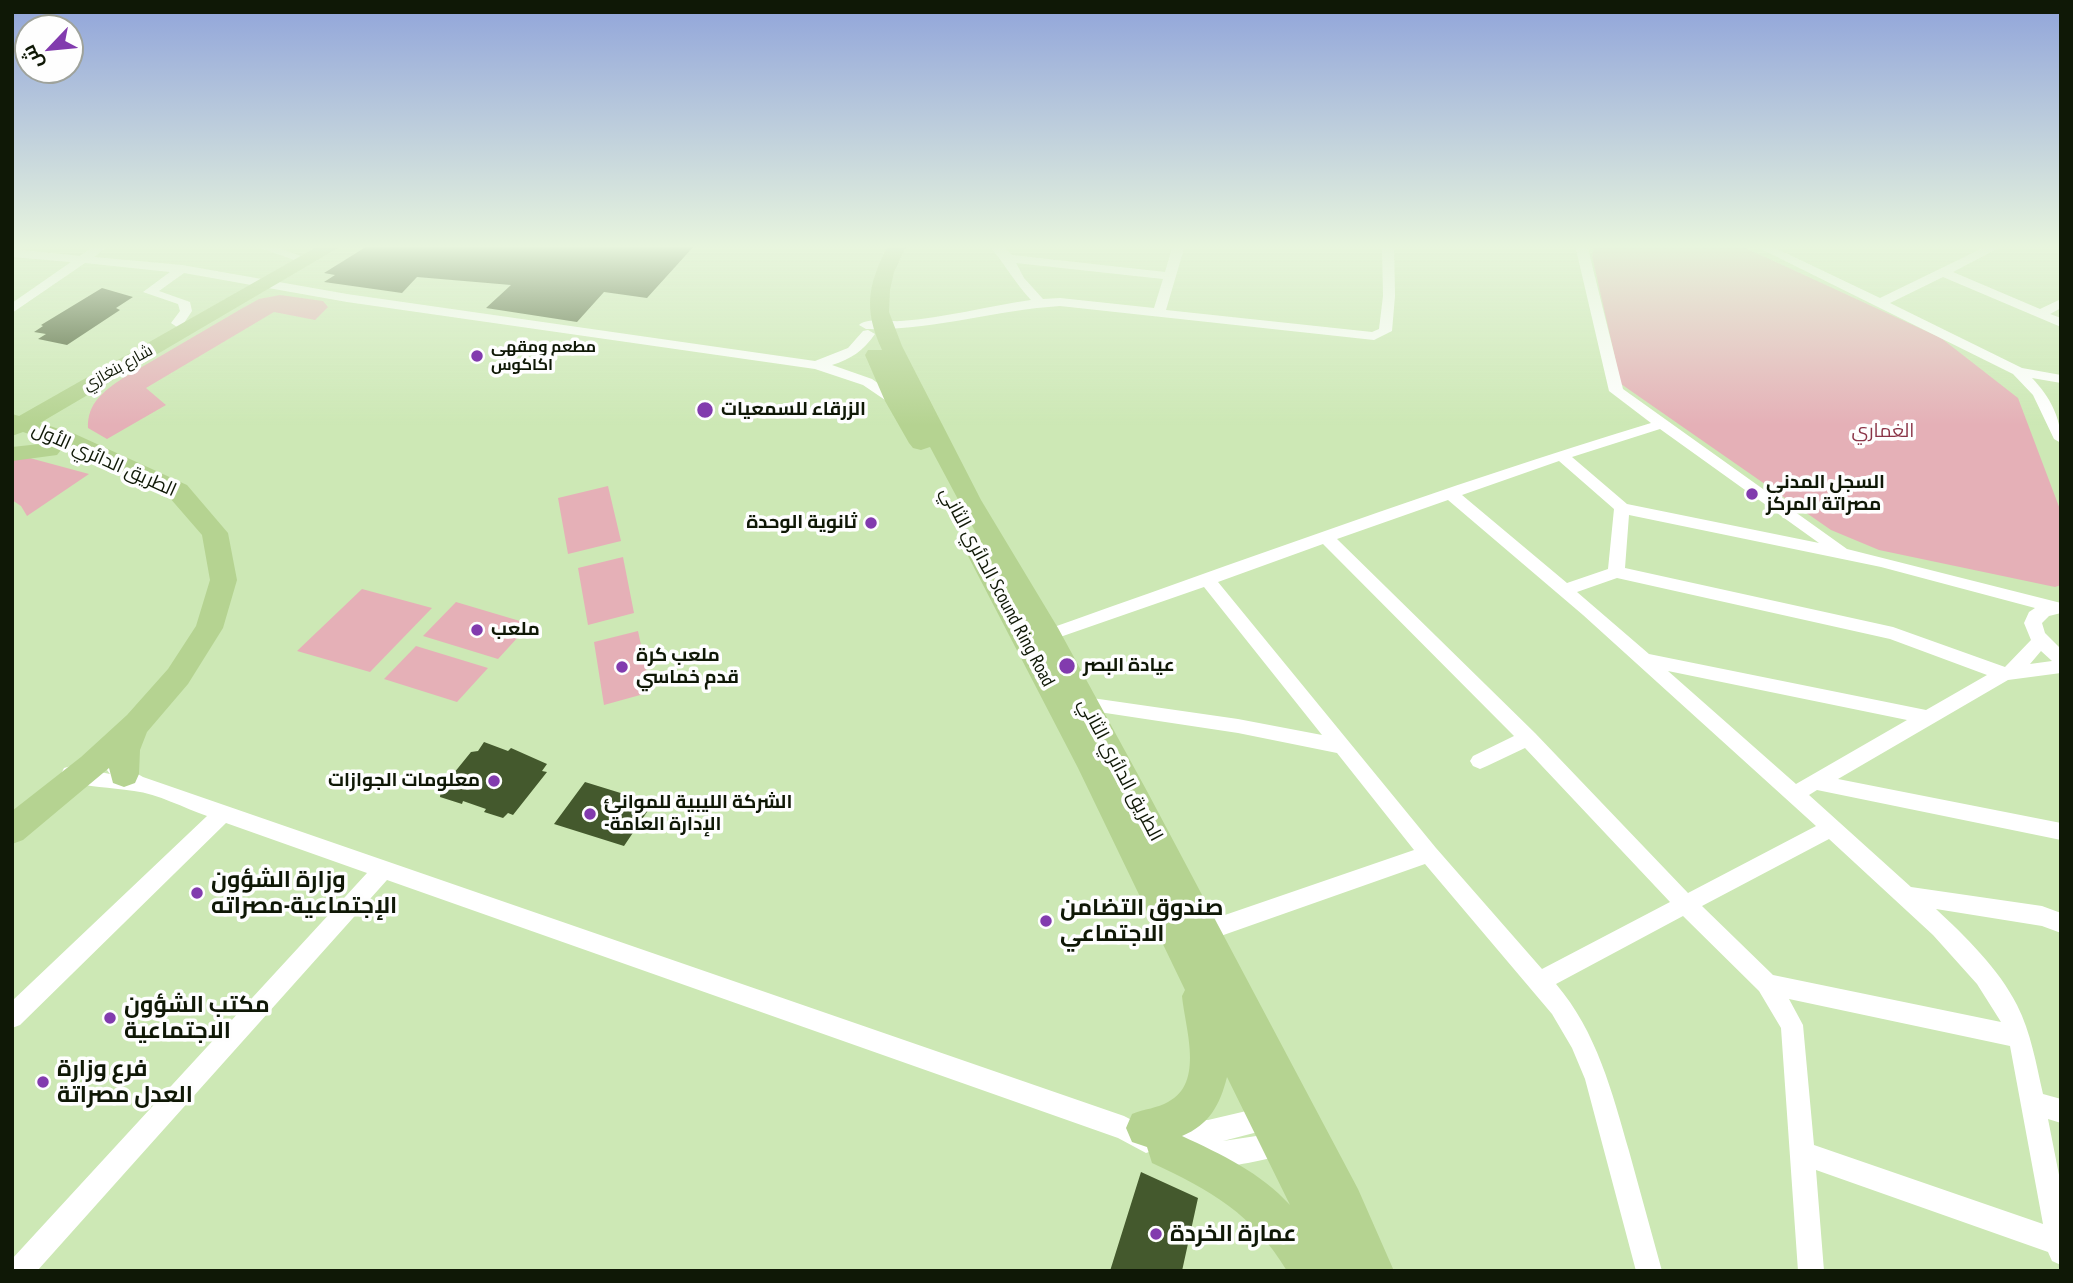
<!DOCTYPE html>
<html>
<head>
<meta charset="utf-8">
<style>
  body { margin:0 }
  #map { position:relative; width:2073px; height:1283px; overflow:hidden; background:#cde8b5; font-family:"PT Sans Narrow",Cairo,sans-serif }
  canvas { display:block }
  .frame { position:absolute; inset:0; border:14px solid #0f1806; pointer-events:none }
  .north { position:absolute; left:14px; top:14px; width:70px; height:70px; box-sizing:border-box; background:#fefefe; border:2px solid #9ea29b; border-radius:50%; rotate:244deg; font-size:19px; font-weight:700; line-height:28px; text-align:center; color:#0f1806 }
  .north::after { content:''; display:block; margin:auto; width:24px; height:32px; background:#823bae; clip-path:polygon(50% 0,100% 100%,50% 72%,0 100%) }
</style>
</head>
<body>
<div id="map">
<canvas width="2073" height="1283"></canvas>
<div class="frame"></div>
<div class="north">ش</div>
</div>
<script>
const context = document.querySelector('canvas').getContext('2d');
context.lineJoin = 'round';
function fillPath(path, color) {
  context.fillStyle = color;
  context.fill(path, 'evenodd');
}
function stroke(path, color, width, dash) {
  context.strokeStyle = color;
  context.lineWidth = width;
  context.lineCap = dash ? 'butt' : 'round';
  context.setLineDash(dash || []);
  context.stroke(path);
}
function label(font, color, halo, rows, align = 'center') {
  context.font = font + ' "PT Sans Narrow",Cairo,sans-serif';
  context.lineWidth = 7;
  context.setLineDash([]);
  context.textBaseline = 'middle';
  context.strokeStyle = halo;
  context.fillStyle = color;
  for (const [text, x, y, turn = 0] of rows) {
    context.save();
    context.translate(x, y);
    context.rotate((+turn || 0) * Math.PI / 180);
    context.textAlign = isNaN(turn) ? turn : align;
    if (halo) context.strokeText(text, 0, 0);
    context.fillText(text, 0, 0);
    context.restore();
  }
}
fillPath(new Path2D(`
  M1602,245h137l202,93 77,60 43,114v73l-6,2 -176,-37 -48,-20 -210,-146 -29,-128 2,-8z
  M280,295l43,6 5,6 -13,13 -41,-8 -128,76 20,17 -59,34 -19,-11c-1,-25 16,-37 35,-50l118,-69 18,-10z
  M26,457l63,17 -62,42 -6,-10 -9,-6v-41z
  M608,486l13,55 -53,13 -10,-56z
  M623,557l11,56 -46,12 -10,-57z
  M362,589l70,19 -62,64 -73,-21z
  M456,602l74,22 -32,35 -75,-23z
  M638,631l13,61 -47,13 -10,-63z
  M416,646l72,22 -31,34 -73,-23z`), '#e5b0b7');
fillPath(new Path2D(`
  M369,245h326l-48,53 -43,-6 -27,30 -91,-14 25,-23 -94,-8 -15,16 -78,-11 11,-7 -11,-2z
  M102,288l31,9 -17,11 4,2 -53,35 -29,-6 8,-5 -12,-2 9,-6 -2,-1z
  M484,742l24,9 3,-3 36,16 -5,7 5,1 -34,43 -5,-2 -5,5 -19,-6 2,-3 -23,-8 -1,3 -22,-7 1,-8 30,-37 7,-1z
  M585,782l68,21 -29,43 -70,-22z
  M1141,1172l57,26 -16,73h-72z`), '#44592d');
fillPath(new Path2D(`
  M95,245h14l-15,12 88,8 165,29 468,67 33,-13 15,-17 5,-1 7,4c-12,17 -24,25 -43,31l40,14 31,22 -2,3h-10l-28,-19 -48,-16 -468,-67 -163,-29 -25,18 31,11 2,9 -10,15 -5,1 -6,-4 9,-12 -2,-7 -35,-12 27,-20 -85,-9 -73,50v-10l59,-41 -59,-5v-8l68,7z
  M253,245h18l32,12 -6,4z
  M989,245h13l10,10 153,17 8,-27h12l-19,65 206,22 7,-3 4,-33 -1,-51h12l1,51 -3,35 -18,9 -314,-34c-65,4 -128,25 -194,23l-7,-4c10,-8 30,-3 42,-4 44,-3 86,-15 130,-21 -16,-17 -27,-37 -42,-55zM1016,263l147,16 -9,29 -94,-10 -17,1 -19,-21z
  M1575,245h12l36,144 224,160 214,54v10l-12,3 -7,7 3,10 16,16v24l-53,7 -170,99 223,44v17l-244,-50 -8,5 102,92 131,19 19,7v20l-19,-7 -106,-17c29,27 63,60 81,96 14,28 19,58 26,89l18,5v24l-13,-4 13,66v80l-9,-4 -4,-9 -232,-82 8,101h-26l-17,-243 -22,-37 -76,-75 -127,68c41,48 56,108 73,167 11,40 22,80 33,120h-26l-51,-192 -13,-31 -20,-34 -127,-150 -227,80 -8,-3 -3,-7 3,-7 224,-77 -77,-97 -99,-20 -159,-24 -3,-5 3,-5 6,-2 153,22 84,16 -118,-148 -164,57 -6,-2 -3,-4 3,-4c205,-72 409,-148 617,-211l-42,-32zM1660,429l159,114 -192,-39 -55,-47zM1559,461l55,48 -6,60 -41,14 -105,-88zM1448,500l135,115 233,211 -128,67 -153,-160 -198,-194zM1629,515l252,52 154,41 -6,4 -5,11 7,17 -26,27 -112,-40 -268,-59zM1323,544l191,192 -41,20 -3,5 3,5 7,3 7,-3 38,-18 145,154 -128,67 -106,-121 -218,-266zM1617,578l273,61 97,36 -61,35 -277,-56 -72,-62zM2041,651l11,10 -22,3zM1668,671l239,49 -111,64zM1829,839l104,96 44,49 24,38 -228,-47 -71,-69zM1789,999l221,47 33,178 -229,-79 -11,-120z
  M1753,245h16l111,53 109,-53h15l-51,27 87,37 21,-10v9l-11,6 11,4v9l-118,-50 -53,26 132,65 39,7v8l-29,-5c18,19 29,39 29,65l-7,-4 -21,-44 -20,-21z
  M117,762l26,15 981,339 29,15 3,-8 9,-3h43l64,-15 9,3 3,9 -3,9 -58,15 60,-9 9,3 3,9 -3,9 -9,3c-26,4 -71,18 -95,8l-3,-9 3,-9 5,-2h-28l-7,-3 -3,9 -9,3 -28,-15 -731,-258 -350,391h-25v-12l355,-386 -141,-50 -206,202 -8,3v-27l195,-185c-23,-8 -49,-22 -73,-25 -26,-4 -43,-3 -70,-11l-3,-6 3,-6 7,-2 39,8 -3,-4 3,-6z`), '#fff');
fillPath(new Path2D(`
  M320,245h23l-303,178 35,11 112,51 41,48 9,47 -14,48 -35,56 -41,48 -7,18 -1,24 -4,9 -11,4 -11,-4 -4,-15 -86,72 -11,4v-33l69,-54 46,-42 41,-46 28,-43 14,-46 -8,-45 -33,-38 -110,-53 -36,-12 -11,4v-22l7,2z
  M888,245h19l-13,27 -4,18 -1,22 13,34 79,154 77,128 90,165 210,396 36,82h-107c-34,-57 -77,-81 -135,-108l-5,-16 -15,-5 -6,-14 6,-14c12,-5 26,-6 36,-12 37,-19 17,-74 14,-106l3,-6 -107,-222 -110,-212 4,-6 12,-2 -54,-101 -9,3 -8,-2 -4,-5 -24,-42 -20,-46 3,-5h14c-19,-42 -14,-65 6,-105zM1227,1077l63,128c-29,-32 -69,-51 -108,-69 27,-11 38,-31 45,-59z
  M49,443l8,2 4,5 -4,5 -45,6v-14z`), '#b5d391');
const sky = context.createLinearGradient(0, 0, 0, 425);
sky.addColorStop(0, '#90a4da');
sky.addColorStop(0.58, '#e8f5de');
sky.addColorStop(1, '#e8f5de00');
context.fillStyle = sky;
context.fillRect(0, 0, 2073, 425);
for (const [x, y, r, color] of [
  [477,356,7,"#823bae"],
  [705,410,9,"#823bae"],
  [1752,494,7,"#823bae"],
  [871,523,7,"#823bae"],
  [477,630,7,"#823bae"],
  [1067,666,9,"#823bae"],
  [622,667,7,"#823bae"],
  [494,781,7,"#823bae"],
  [590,814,7,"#823bae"],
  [197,893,7,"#823bae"],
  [1046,921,7,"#823bae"],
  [110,1018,7,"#823bae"],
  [43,1082,7,"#823bae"],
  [1156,1234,7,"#823bae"]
]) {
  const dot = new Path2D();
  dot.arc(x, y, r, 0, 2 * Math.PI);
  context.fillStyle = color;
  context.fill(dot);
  stroke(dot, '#fefefe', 2.5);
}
label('bold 16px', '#0f1806', '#fefefe', [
  ["مطعم ومقهى",491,347],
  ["اكاكوس",491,365]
], 'left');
label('16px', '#0f1806', '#fefefe', [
  ["شارع بنغازي",118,368,-29]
]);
label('bold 19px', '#0f1806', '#fefefe', [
  ["الزرقاء للسمعيات",721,410],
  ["السجل المدني",1766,483],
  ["مصراتة المركز",1766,505],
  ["ثانوية الوحدة",857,523,"right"],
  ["ملعب",491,630],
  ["ملعب كرة",636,656],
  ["قدم خماسي",636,678],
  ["عيادة البصر",1083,666],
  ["معلومات الجوازات",480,781,"right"],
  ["الشركة الليبية للموانئ",604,803],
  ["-الإدارة العامة",604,825]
], 'left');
label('19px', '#8a3346', '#fefefe', [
  ["الغماري",1883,432]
]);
label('19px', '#0f1806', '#fefefe', [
  ["الطريق الدائري الأول",104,460,24],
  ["الدائري الثاني Scound Ring Road",997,587,62],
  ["الطريق الدائري الثاني",1120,770,62]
]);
label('bold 23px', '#0f1806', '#fefefe', [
  ["وزارة الشؤون",211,880],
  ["الإجتماعية-مصراته",211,906],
  ["صندوق التضامن",1060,908],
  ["الاجتماعي",1060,934],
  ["مكتب الشؤون",124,1005],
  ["الاجتماعية",124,1031],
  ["فرع وزارة",57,1069],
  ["العدل مصراتة",57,1095],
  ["عمارة الخردة",1170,1234]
], 'left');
</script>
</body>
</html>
